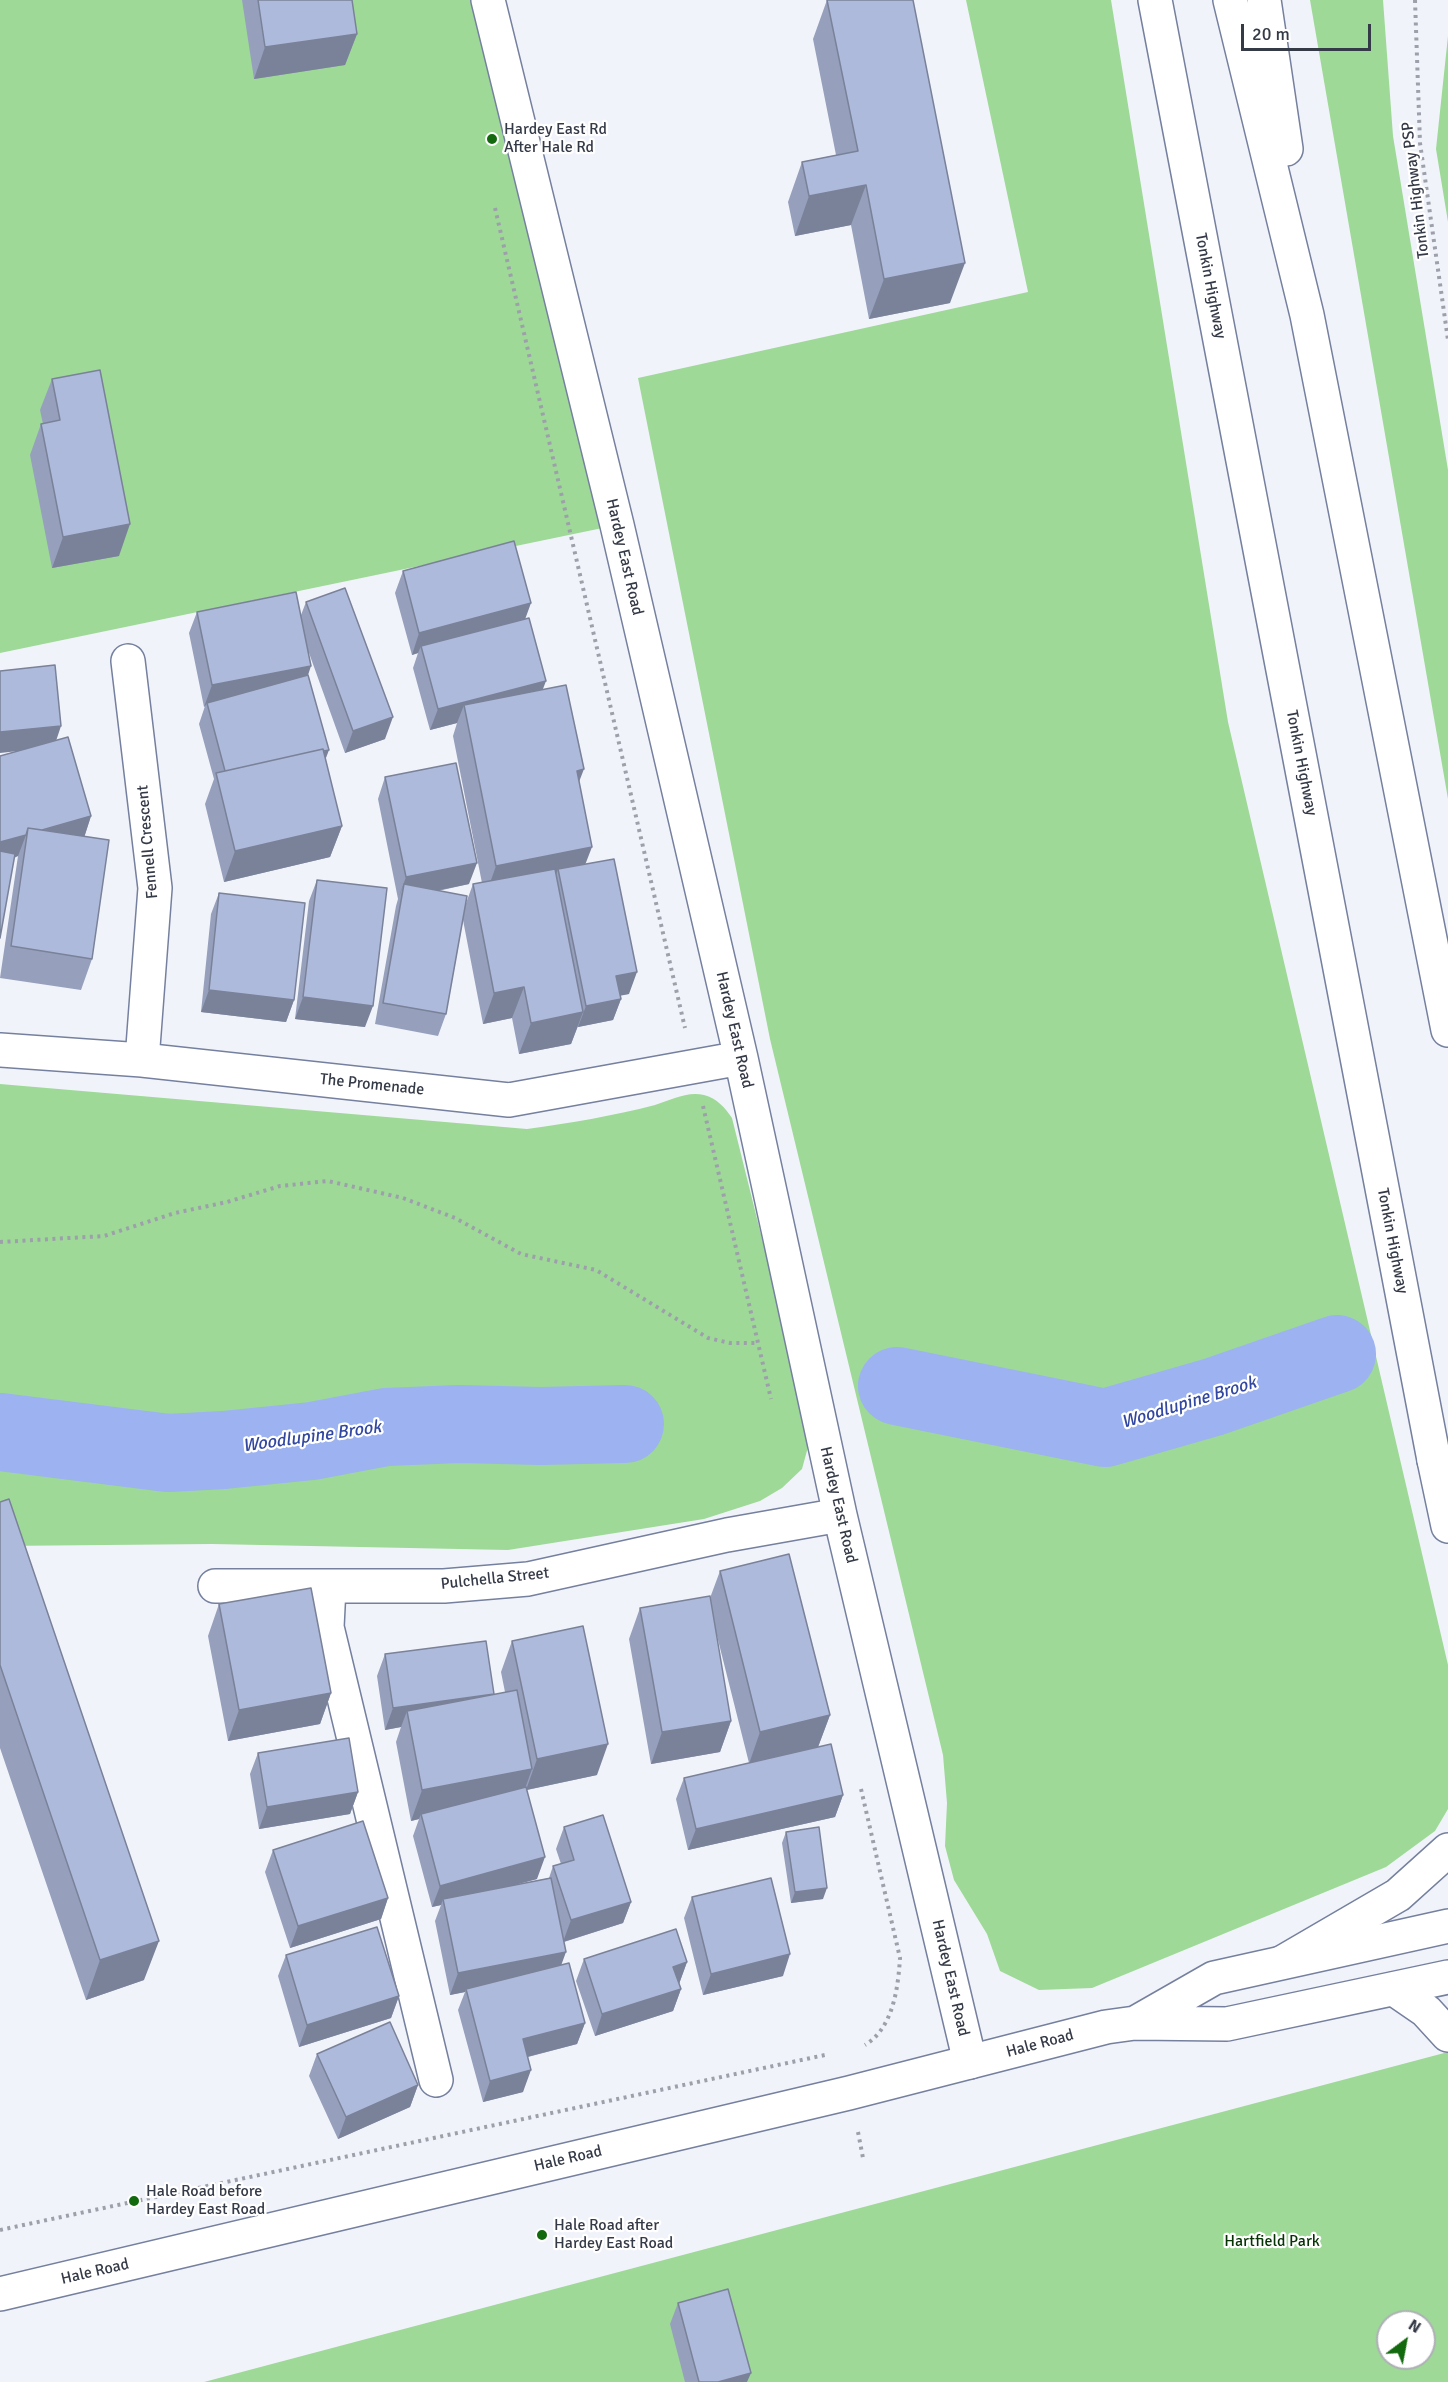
<!DOCTYPE html>
<html>
<head>
<meta charset="utf-8">
<style>
  body { margin:0 }
  #map { position:relative; width:1448px; height:2382px; overflow:hidden; background:#f1f3fa; font-family:Signika,sans-serif }
  canvas { display:block }
  .north { position:absolute; left:1376px; top:2310px; width:60px; height:60px; box-sizing:border-box; background:#fff; border:2px solid #aeb0b5; border-radius:50%; rotate:32deg; font-size:16px; font-weight:700; line-height:24px; text-align:center; color:#353a47 }
  .north::after { content:''; display:block; margin:auto; width:21px; height:27px; background:#13690e; clip-path:polygon(50% 0,100% 100%,50% 72%,0 100%) }
  .scale { position:absolute; left:1241px; top:24px; width:130px; height:27px; box-sizing:border-box; border:3px solid #353a47; border-top:0; padding-left:8px; font-size:18px; line-height:21px; white-space:nowrap; color:#353a47; -webkit-text-stroke:4px #fff; paint-order:stroke }
</style>
</head>
<body>
<div id="map">
<canvas width="1448" height="2382"></canvas>
<div class="north">N</div>
<div class="scale">20 m</div>
</div>
<script>
const context = document.querySelector('canvas').getContext('2d');
context.lineJoin = 'round';
function fillPath(path, color) {
  context.fillStyle = color;
  context.fill(path, 'evenodd');
}
function stroke(path, color, width, dash) {
  context.strokeStyle = color;
  context.lineWidth = width;
  context.lineCap = dash ? 'butt' : 'round';
  context.setLineDash(dash || []);
  context.stroke(path);
}
function label(font, color, halo, rows, align = 'center') {
  context.font = font + ' Signika,sans-serif';
  context.lineWidth = 4.5;
  context.setLineDash([]);
  context.textBaseline = 'middle';
  context.strokeStyle = halo;
  context.fillStyle = color;
  for (const [text, x, y, turn = 0] of rows) {
    context.save();
    context.translate(x, y);
    context.rotate((+turn || 0) * Math.PI / 180);
    context.textAlign = isNaN(turn) ? turn : align;
    if (halo) context.strokeText(text, 0, 0);
    context.fillText(text, 0, 0);
    context.restore();
  }
}
fillPath(new Path2D(`
  M0,0h488l129,525 -617,128z
  M966,0h145l117,722 220,943v144l-13,22 -49,36 -294,121 -53,2 -39,-19 -13,-37 -33,-54 -9,-34 2,-43 -4,-48 -173,-716 -132,-661 390,-86z
  M1310,0h73l10,136 55,334v329z
  M1448,36v186l-12,-73z
  M0,1084l527,45c43,-6 86,-13 128,-24 16,-5 32,-14 49,-10 13,3 21,13 28,23l79,318 -9,33 -20,19 -22,13 -56,18 -196,31 -296,-6 -212,2z
  M1448,2052v330h-1244zM1388,2322h36v36h-36z`), '#9ed998');
stroke(new Path2D(`
  M897,1386l208,42 108,-31 124,-43
  M0,1432l168,21 56,-3 88,-9 74,-14 74,-3 81,2 84,-2`), '#9cb2f1', 78);
const minor = new Path2D(`
  M488,0l129,525 124,533 99,457 130,547
  M128,661l27,227 -13,172
  M0,1050l142,10 367,40 232,-42
  M215,1586h229l84,-7 199,-44 113,-20
  M329,1587l-2,40 109,453`);
const secondary = new Path2D(`
  M1137,2022l77,-44 234,-52
  M0,2294l849,-201 257,-66 29,-4 92,1 221,-47`);
const trunk = new Path2D(`
  M1434,1460l14,66
  M1283,1962l115,-67 50,-45
  M1394,1989l32,22 22,24`);
const motorway = new Path2D(`
  M1155,0l279,1460
  M1230,0l77,315 141,715
  M1264,0l22,149`);
stroke(minor, '#75809f', 36);
stroke(secondary, '#75809f', 36);
stroke(trunk, '#75809f', 36);
stroke(motorway, '#75809f', 36);
stroke(new Path2D(`
  M1415,0l5,143 28,197
  M495,208l190,820
  M703,1106l68,293
  M0,1242l104,-6 71,-23 52,-11 53,-16 48,-5 75,17 52,20 66,36 75,16 112,68 22,5h28
  M861,1789l39,169c-2,31 -7,70 -35,87
  M858,2132l5,26
  M0,2230l825,-175`), '#9da0aa', 4, [3, 4.5]);
stroke(minor, '#fff', 33);
stroke(secondary, '#fff', 33);
stroke(trunk, '#fff', 33);
stroke(motorway, '#fff', 33);
fillPath(new Path2D(`
  M242,0h110l5,34 -12,31 -91,14z
  M827,0h86l37,303 -81,16 -18,-94 -56,11 -7,-34 14,-40 34,-7 -23,-116z
  M52,379l67,177 -67,12 -22,-113 11,-31h2l-3,-14z
  M403,571l122,48 17,71 37,92 6,82 44,130 -9,1 1,4 -8,21 -35,7v-1l-7,18 -52,10 -7,-36 -29,6 -20,-104 -17,94 -8,22 -63,-12 21,-118 2,-7 -20,-100 7,-22 84,107 -31,7 27,15 8,-22 9,-1 -29,-147 4,-13 -27,7 -17,-62 5,-15 -6,2 -17,-62z
  M306,602l79,137 -40,14 -36,-100 -1,22 17,84 17,67 -12,31 -106,25 -19,-78 9,-25 -15,-55 6,-18 -1,1 -15,-74 8,-21 104,3z
  M56,741l35,75 -7,21 8,122 -11,31 -81,-12 18,-122 -4,2z
  M317,880l48,147 -70,-8 14,-118z
  M219,893l75,107 -8,22 -85,-10 10,-98z
  M0,1502l144,478 -58,20 -86,-252z
  M720,1571l110,144 -12,32 -33,8 58,40 -8,22 -147,33 -12,-51 8,-21 65,-15 -33,-131 15,89 -11,31 -69,12 -22,-125 11,-31 70,-10z
  M219,1604l112,89 -11,31 -92,17 -20,-105z
  M512,1641l85,134 -70,15 10,89 -27,7 39,-8 4,-12 8,-2 -5,-15 8,-22 67,75 -8,21 -59,19 -3,22 24,59 -8,21 -49,13 -5,35 -40,10 -25,-92 7,-18 -15,3 -15,-74 6,-16 -9,2 -19,-71 6,-17 -8,2 -15,-79 5,-15 -16,3 -8,-54 8,-22 109,41 11,-3 -4,-20z
  M258,1753l100,39 -8,22 -91,15 -9,-55z
  M786,1832l37,67 -32,4 -9,-60z
  M273,1850l115,48 -7,21 -91,29 -25,-76z
  M692,1897l91,79 -80,19 -19,-77z
  M286,1955l113,41 -8,22 -92,29 -21,-71z
  M584,1959l103,3 -8,22 2,5 -8,22 -78,25 -19,-55z
  M317,2054l101,31 -8,22 -72,32 -29,-63z
  M678,2303l69,79h-62l-15,-58z`), '#96a0bc');
fillPath(new Path2D(`
  M357,34l-12,31 -91,14 11,-32z
  M866,185l-15,40 -56,11 14,-40z
  M965,263l-15,40 -81,16 15,-40z
  M130,524l-11,32 -67,12 11,-31z
  M531,603l-8,22 -102,21 -3,7 -6,2 7,-22z
  M311,666l-7,21 -97,16 -2,3 -1,1 8,-22z
  M546,681l-8,21 -74,3 -7,18 -27,7 8,-21z
  M393,717l-8,22 -40,14 8,-22z
  M61,726l-7,21 -54,6v-21z
  M329,750l-8,21 -94,6z
  M584,769l-12,31 5,-29z
  M91,816l-7,22 -57,-3z
  M342,826l-12,31 -106,25 11,-31z
  M26,835l-8,21 -18,6v-20z
  M592,847l-12,31 -22,-9 -5,14 -68,14 11,-31z
  M477,863l-8,21 -68,14 3,-14 -6,15 8,-22z
  M637,972l-8,22 -20,4 7,-22z
  M524,987l-12,31 -29,6 11,-31z
  M209,990l85,10 -8,22 -85,-10z
  M303,997l70,9 -8,21 -70,-8z
  M621,999l-8,21 -35,7 8,-21z
  M583,1012l-12,32 -52,10 12,-31z
  M331,1693l-11,31 -92,17 11,-31z
  M494,1694l-87,17 -6,16 -16,3 8,-22z
  M830,1715l-12,32 -69,17 11,-32z
  M731,1721l-11,31 -69,12 11,-32z
  M608,1744l-11,31 -71,15 11,-31z
  M532,1769l-11,31 -100,14 -2,5 -8,2 11,-31z
  M358,1792l-8,22 -91,15 8,-22z
  M843,1795l-8,22 -147,33 8,-21z
  M545,1857l-8,22 -93,25 -1,-5 -2,6 -9,2 8,-21z
  M827,1888l-4,11 -32,4 4,-11z
  M388,1898l-7,21 -91,29 8,-22z
  M631,1902l-8,21 -60,19 8,-22z
  M159,1941l-15,39 -58,20 14,-40z
  M566,1952l-8,22 -92,15 -1,3 -15,3 8,-22z
  M790,1954l-7,22 -80,19 8,-21z
  M687,1962l-8,22 -6,-17z
  M681,1989l-8,22 -78,25 7,-22z
  M399,1996l-8,22 -92,29 8,-22z
  M585,2023l-8,21 -62,16 8,-21z
  M531,2070l-8,22 -40,10 7,-21z
  M418,2085l-8,22 -72,32 8,-22z
  M751,2373l-4,9h-29z`), '#7a8299');
const building = new Path2D(`
  M258,0h94l5,34 -92,13z
  M827,0h86l52,263 -81,16 -18,-94 -57,11 -7,-34 56,-11z
  M100,370l30,154 -67,13 -22,-113 19,-4 -8,-41z
  M514,541l17,62 -112,30 -16,-62z
  M345,588l48,129 -40,14 -47,-129z
  M296,592l15,74 -99,19 -15,-73z
  M529,618l17,63 -108,28 -17,-63z
  M55,665l6,61 -61,6v-61z
  M308,675l21,75 -5,1 -1,-2 -98,22 -18,-68z
  M566,685l18,84 -7,2 15,76 -96,19 -32,-161z
  M68,737l23,79 -49,14 -14,-2 -2,7 -26,7v-86z
  M323,749l19,77 -107,25 -19,-78z
  M456,763l21,100 -71,14 -21,-100z
  M28,828l81,12 -17,119 -81,-13z
  M0,851l15,3 -15,84z
  M614,859l23,113 -21,4 5,23 -35,7 -28,-137z
  M555,869l28,143 -52,11 -7,-36 -30,6 -21,-109z
  M317,880l70,8 -14,118 -70,-9z
  M404,884l63,12 -21,118 -63,-11z
  M219,893l86,10 -11,97 -85,-10z
  M9,1499l150,442 -59,19 -100,-295v-163z
  M789,1554l41,161 -70,17 -40,-161z
  M311,1588l20,105 -92,17 -20,-106z
  M710,1596l21,125 -69,11 -22,-124z
  M583,1626l25,118 -71,15 -25,-118z
  M486,1641l8,53 -101,14 -8,-54z
  M517,1690l15,79 -110,21 -15,-79z
  M349,1738l9,54 -91,15 -9,-54z
  M831,1744l12,51 -147,34 -12,-51z
  M526,1787l19,70 -105,29 -19,-72z
  M603,1815l28,87 -60,18 -18,-54 21,-6 -10,-33z
  M363,1821l25,77 -90,28 -25,-76z
  M819,1827l8,61 -32,4 -9,-60z
  M551,1878l15,74 -108,21 -15,-74z
  M771,1878l19,76 -79,20 -19,-77z
  M377,1927l22,69 -92,29 -21,-70z
  M676,1929l11,33 -14,5 8,22 -79,25 -18,-55z
  M569,1963l16,60 -62,16 8,31 -41,11 -24,-92z
  M390,2022l28,63 -72,32 -29,-63z
  M728,2289l23,84 -33,9h-19l-21,-79z`);
fillPath(building, '#aebadb');
stroke(building, '#7a8299', 1.5);
for (const [x, y, r, color] of [
  [492,139,6,"#13690e"],
  [134,2201,6,"#13690e"],
  [542,2235,6,"#13690e"]
]) {
  const dot = new Path2D();
  dot.arc(x, y, r, 0, 2 * Math.PI);
  context.fillStyle = color;
  context.fill(dot);
  stroke(dot, '#fff', 2);
}
label('16px', '#353a47', '#fff', [
  ["Hardey East Rd",504,130],
  ["After Hale Rd",504,148],
  ["Hale Road before",146,2192],
  ["Hardey East Road",146,2210],
  ["Hale Road after",554,2226],
  ["Hardey East Road",554,2244]
], 'left');
label('16px', '#353a47', '#fff', [
  ["Tonkin Highway PSP",1416,190,-97],
  ["Tonkin Highway",1210,286,79],
  ["Hardey East Road",624,557,77],
  ["Tonkin Highway",1301,763,79],
  ["Fennell Crescent",148,842,-95],
  ["Hardey East Road",734,1030,77],
  ["The Promenade",372,1085,6],
  ["Tonkin Highway",1392,1241,79],
  ["Hardey East Road",838,1505,77],
  ["Pulchella Street",495,1579,-6],
  ["Hardey East Road",950,1978,77],
  ["Hale Road",1040,2044,-15],
  ["Hale Road",568,2159,-13],
  ["Hale Road",95,2272,-13]
]);
label('16px', '#053304', '#fff', [
  ["Hartfield Park",1272,2242]
]);
label('italic 18px', '#3147a1', '#fff', [
  ["Woodlupine Brook",1189,1403,-17],
  ["Woodlupine Brook",312,1437,-8]
]);
</script>
</body>
</html>
